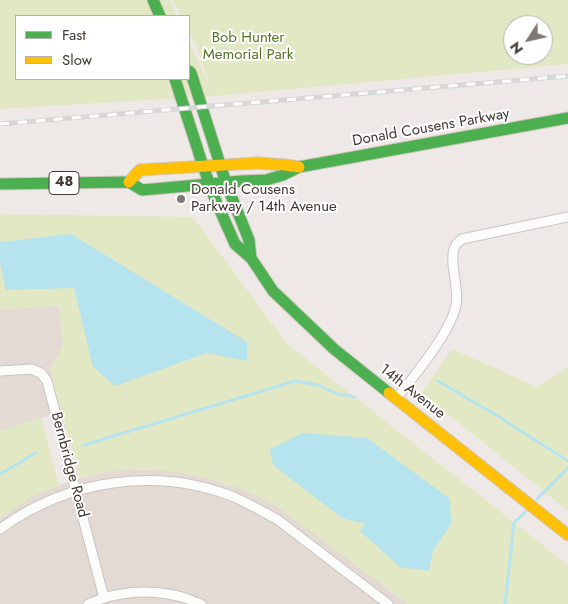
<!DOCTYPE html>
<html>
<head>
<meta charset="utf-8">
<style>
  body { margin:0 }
  #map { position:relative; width:568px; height:604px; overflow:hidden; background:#eee9e6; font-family:Jost,sans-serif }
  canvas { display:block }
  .legend { position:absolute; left:15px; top:15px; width:175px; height:65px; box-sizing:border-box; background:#fff; border:1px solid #b4b0ad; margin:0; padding:6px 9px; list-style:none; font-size:15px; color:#433932 }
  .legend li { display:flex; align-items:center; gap:10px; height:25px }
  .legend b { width:25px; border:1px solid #b4b0ad }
  .north { position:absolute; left:503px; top:15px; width:50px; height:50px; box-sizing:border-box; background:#fff; border:1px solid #b4b0ad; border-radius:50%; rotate:235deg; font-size:14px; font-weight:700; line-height:20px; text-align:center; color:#433932 }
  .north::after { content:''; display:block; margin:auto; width:18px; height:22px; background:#7f7771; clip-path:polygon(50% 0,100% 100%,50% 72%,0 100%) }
</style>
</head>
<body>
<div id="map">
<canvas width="568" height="604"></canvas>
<ul class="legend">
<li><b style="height:6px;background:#4caf50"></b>Fast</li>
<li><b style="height:6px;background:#ffc107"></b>Slow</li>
</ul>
<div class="north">N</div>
</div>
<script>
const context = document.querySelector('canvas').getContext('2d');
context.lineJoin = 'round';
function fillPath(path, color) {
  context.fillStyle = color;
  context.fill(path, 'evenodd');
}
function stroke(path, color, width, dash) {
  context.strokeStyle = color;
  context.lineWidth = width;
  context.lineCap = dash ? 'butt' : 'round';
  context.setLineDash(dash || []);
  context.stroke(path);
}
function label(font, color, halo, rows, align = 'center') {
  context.font = font + ' Jost,sans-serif';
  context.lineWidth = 4;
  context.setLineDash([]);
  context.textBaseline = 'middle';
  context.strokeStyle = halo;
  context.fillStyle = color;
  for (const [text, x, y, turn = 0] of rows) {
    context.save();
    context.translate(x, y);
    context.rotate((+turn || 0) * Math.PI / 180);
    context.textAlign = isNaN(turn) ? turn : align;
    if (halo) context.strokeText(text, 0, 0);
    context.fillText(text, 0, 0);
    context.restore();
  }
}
fillPath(new Path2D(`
  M59,306l4,39 -13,25 11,42 -61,19v-122z
  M127,469l47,2 29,6 34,10 30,13 14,9 30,22 97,73h-408v-86l32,-22 27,-11 35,-11z`), '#e2dad3');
fillPath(new Path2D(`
  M0,0h170l7,16h-161v63h173v-38l22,48 -13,-39 -9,-18v-16h-8l-9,-16h396v64l-353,32 -215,13zM513,25h30v30h-30z
  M0,214l193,3 93,126 282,222v39h-160l-127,-95c-39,-24 -83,-37 -128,-39 -9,-1 -19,-2 -27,-1 -16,2 -31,5 -46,9l-30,-108 13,-25 -4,-39 -59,3z
  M452,349l85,38 31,-20v144l-146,-118z
  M41,418l18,67 -27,11 -32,22v-87z`), '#e2e8c4');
fillPath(new Path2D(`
  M71,234l176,108v19l-40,-8 -92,33 -22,-19 -19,-79 -68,2 -6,-27v-21z
  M303,433l64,5 83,61 1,25 -18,27 -4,20 -29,-4 -40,-36 5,-7 -23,-6 -69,-53 -3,-16z`), '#b5e3ee');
stroke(new Path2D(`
  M438,381l58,34 72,46
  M84,445l211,-64 23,4 20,9 17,3
  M0,474l36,-21
  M537,499l31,-31
  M505,604l9,-81 11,-11`), '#b5e3ee', 3);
const street = new Path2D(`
  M0,371l31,-2 10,4 6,8 57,217
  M396,399c18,-23 55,-67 60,-94 4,-16 -9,-47 0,-60 2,-3 4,-4 6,-6l106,-22
  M0,529c67,-49 156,-63 234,-32 15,7 30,15 44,23l110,84
  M88,604c36,-16 77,-16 113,0`);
const fast = new Path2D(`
  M153,0l7,16
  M189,71l2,2 35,110 23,57 2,18
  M175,79l28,87 12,33 20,45 16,14 22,33 61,58 55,44
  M299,167l269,-49
  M0,184l129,-2 13,8 100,-9 24,-1 17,-5 16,-8`);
const slow = new Path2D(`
  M129,182l11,-12 117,-7 28,2 14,2
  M389,393l179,142`);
stroke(street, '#cac5c2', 11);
stroke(fast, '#cfc6be', 13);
stroke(slow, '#cfc6be', 13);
stroke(street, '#fcfcfb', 9);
stroke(fast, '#4caf50', 11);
stroke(slow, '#ffc107', 11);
const rail = new Path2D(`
  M0,124l568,-48`);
stroke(rail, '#d8d7d7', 5);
stroke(rail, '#fff', 3, [9]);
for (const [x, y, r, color] of [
  [181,199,5,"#7f7771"]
]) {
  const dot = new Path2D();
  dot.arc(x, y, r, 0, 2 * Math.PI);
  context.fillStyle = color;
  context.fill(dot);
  stroke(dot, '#fff', 2);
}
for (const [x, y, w] of [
  [64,183,30]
]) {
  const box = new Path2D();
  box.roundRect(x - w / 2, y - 11.5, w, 23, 4);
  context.fillStyle = '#fff';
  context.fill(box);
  stroke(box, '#433932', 1);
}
label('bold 14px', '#433932', null, [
  ["48",64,183]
]);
label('15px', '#557426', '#fff', [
  ["Bob Hunter",248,38],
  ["Memorial Park",248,55]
]);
label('15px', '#433932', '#fff', [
  ["Donald Cousens Parkway",431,128,-10],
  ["14th Avenue",412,392,38],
  ["Bernbridge Road",69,465,75]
]);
label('15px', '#433932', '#fff', [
  ["Donald Cousens",191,190],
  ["Parkway / 14th Avenue",191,207]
], 'left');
</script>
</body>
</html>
